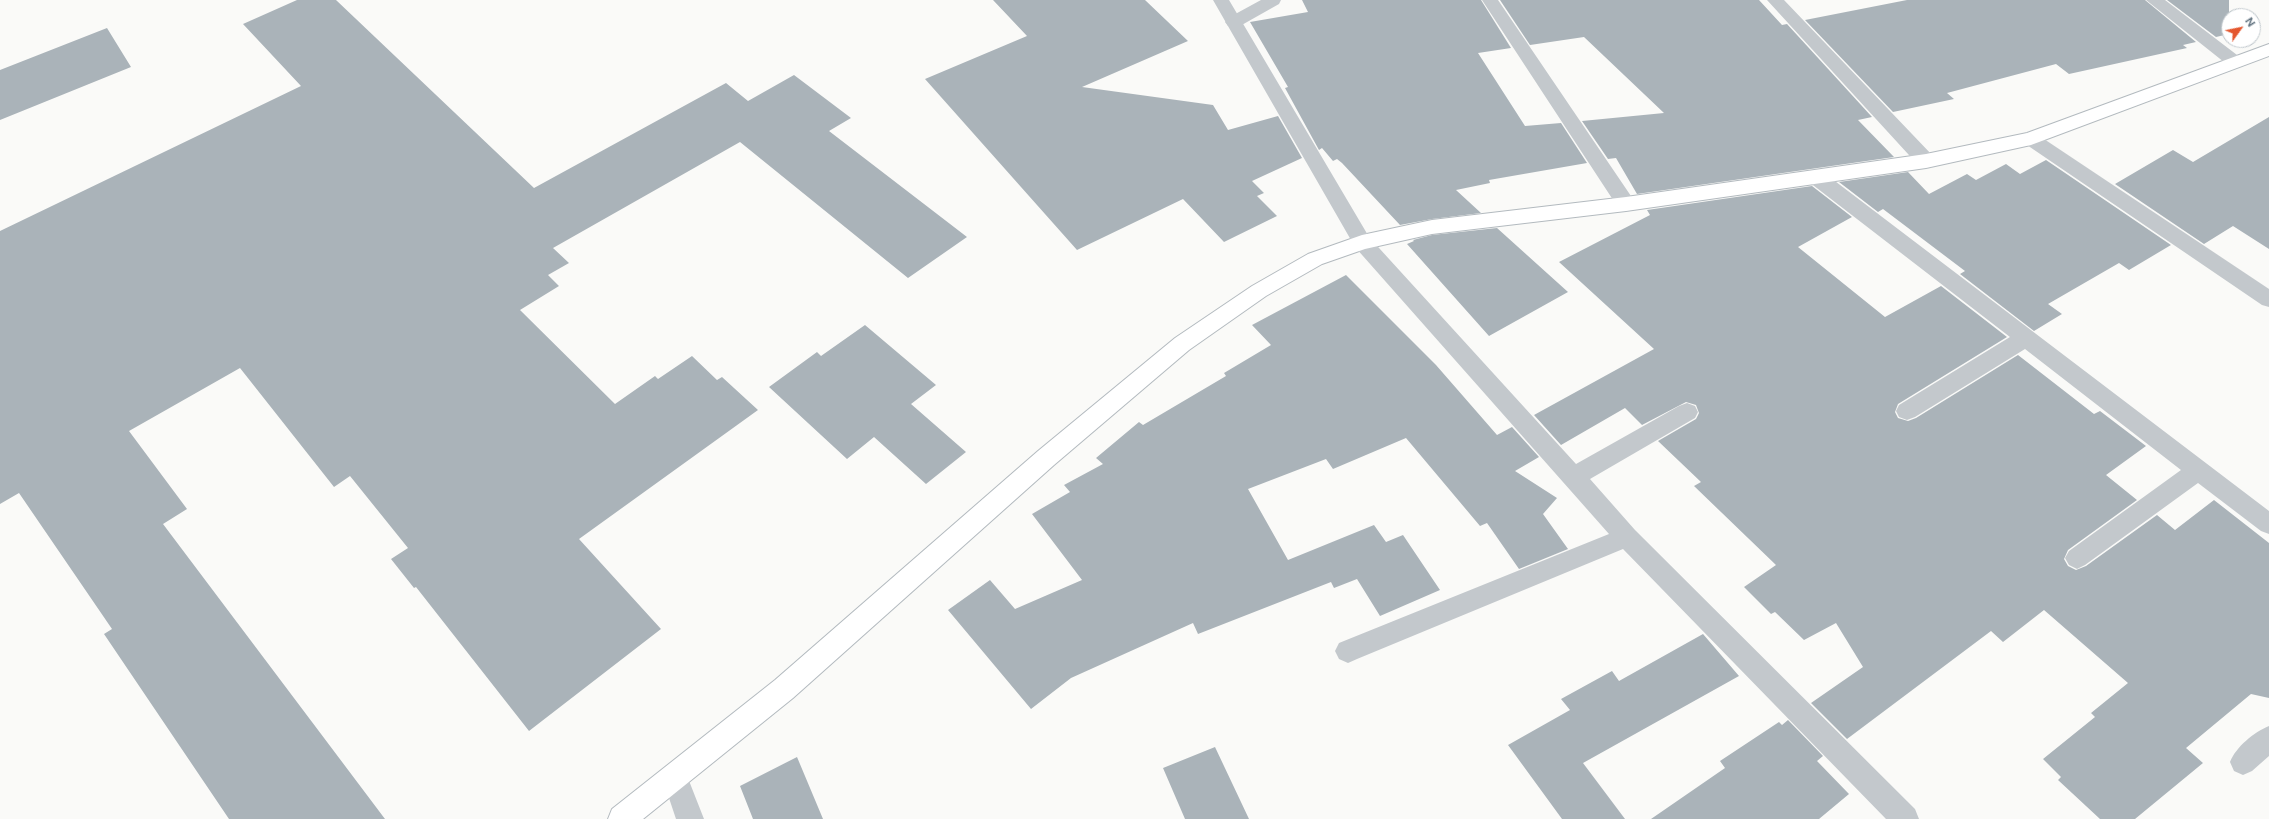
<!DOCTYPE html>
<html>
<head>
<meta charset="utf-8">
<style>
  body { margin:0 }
  #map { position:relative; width:2269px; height:819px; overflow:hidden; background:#fafaf8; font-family:"Public Sans",sans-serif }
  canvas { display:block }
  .north { position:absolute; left:2221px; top:8px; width:40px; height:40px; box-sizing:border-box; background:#fff; border:1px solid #c1c8cd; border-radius:50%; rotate:57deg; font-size:11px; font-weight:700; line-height:16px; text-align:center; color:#657683 }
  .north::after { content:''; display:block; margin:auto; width:14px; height:18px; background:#e4572e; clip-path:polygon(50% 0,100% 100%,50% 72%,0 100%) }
</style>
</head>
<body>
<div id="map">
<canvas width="2269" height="819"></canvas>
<div class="north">N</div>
</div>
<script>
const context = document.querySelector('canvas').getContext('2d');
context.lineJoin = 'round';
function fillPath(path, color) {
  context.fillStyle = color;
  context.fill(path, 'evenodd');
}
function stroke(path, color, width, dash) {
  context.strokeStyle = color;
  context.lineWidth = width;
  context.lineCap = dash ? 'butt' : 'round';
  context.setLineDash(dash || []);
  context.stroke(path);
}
fillPath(new Path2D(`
  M297,0h39l198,188 192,-105 22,18 46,-26 57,43 -22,13 138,106 -59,41 -168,-136 -187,106 16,15 -21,12 11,11 -39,24 95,94 40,-28 3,3 34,-23 25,24 5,-3 36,33 -179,129 82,90 -132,102 -113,-144 -2,1 -23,-29 17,-11 -58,-72 -16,11 -94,-119 -111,63 58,78 -24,15 222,295h-156l-125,-185 8,-5 -93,-136 -19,11v-273l301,-145 -58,-62z
  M993,0h152l43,41 -106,46 131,18 15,25 50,-14 24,42 -50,23 12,12 -7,3 20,20 -53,26 -41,-43 -106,51 -152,-171 102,-43z
  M1302,0h179l30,48 -33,5 47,73 36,-3 26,40 -98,17 1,3 -34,7 25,23 -49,6 -32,6 -58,-62 -5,-4 -4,2 -11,-13 -3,2 -34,-62 3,-1 -38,-65 58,-10z
  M1500,0h259l23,25 5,-1 85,93 -14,3 36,37 -257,37 -21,-36 -8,1 -26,-38 82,-8 -80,-76 -54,8z
  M1907,0h238l51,42 -13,3 4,3 -118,26 -13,-10 -109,29 7,6 -61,13 -88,-92z
  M2167,0h62v34l-13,3z
  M107,28l24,39 -131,53v-50z
  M2269,117v132l-36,-23 -29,18 -89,-60 58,-34 20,12z
  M2046,160l125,85 -42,25 -10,-7 -71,41 14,10 -28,17 -74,-57 5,-3 -82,-62 -5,3 -39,-30 69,-10 21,22 38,-20 9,6 30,-16 14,10z
  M1812,186l40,31 -54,30 87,70 56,-31 66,51 -109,67 -3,8 3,6 10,3 8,-3 102,-63 76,59 6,-3 46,35 -40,29 31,25 -69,50 -4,9 4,7 8,4 10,-4 71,-51 18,15 39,-30 55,43v155l-18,-4 -65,54 17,15 -68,56h-35l-42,-39 3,-3 -18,-18 52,-42 -4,-4 37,-30 -84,-73 -41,32 -12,-11 -144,108 -36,-36 52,-36 -27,-44 -32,17 -29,-28 -4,2 -27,-27 32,-22 -82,-79 7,-4 -43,-41 38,-22 3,-6 -3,-8 -10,-3 -44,23 -17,-17 -64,37 -27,-30 120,-66 -95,-87 91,-47 -3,-5z
  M1497,228l71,64 -79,44 -82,-92 7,-3 -1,-1 19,-5z
  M1346,275l90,90 61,70 15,-8 27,30 -24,14 42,27 -14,16 25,35 -49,20 -32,-46 -7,3 -74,-88 -73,31 -7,-10 -78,30 40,71 86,-35 12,17 17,-7 37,55 -60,26 -23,-37 -23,9 -3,-6 -133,52 -5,-11 -122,55 -40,31 -83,-99 42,-30 25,29 67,-29 -50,-66 38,-22 -6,-7 39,-21 -7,-6 43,-36 4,3 83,-49 -2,-3 47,-28 -19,-20z
  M865,325l71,60 -25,19 55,48 -40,32 -52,-47 -27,22 -78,-72 48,-35 4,4z
  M1703,634l36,42 -156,87 42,56h-63l-54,-74 62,-35 -9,-11 51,-28 7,10z
  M1788,720l35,36 -6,5 32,33 -30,25h-168l74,-51 -5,-7 59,-39 3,3z
  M1215,747l34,72h-64l-22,-51z
  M797,757l26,62h-70l-13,-33z`), '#aab3b9');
const secondary = new Path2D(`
  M2269,44v12l-238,89 -105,23 -300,43 -194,23 -67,15 -43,15 -56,32 -77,54 -135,115 -261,233 -150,121h-35l4,-10 163,-129 263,-229 137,-113 77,-52 56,-32 54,-19 70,-15 194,-23 300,-43 101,-21z`);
stroke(secondary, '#b3babf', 2);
fillPath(new Path2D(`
  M1261,0h20l-2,4 -39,22h-12l-3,-4 3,-4z
  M2146,0h19l76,58 3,4 -3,4 -6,2 -6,-2z
  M2031,133l7,2 231,154v18l-7,-2 -238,-162 -2,-4 2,-4z
  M1816,170l7,2 446,339v23l-8,-3 -63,-48 -113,82 -8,4 -8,-4 -4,-7 4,-7 112,-81 -156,-121 -110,68 -8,3 -8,-3 -3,-6 3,-6 111,-68 -201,-155 -3,-5 3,-5z
  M1362,235l7,2 207,227 103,-58 8,-3 8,3 3,6 -3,6 -105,61 45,51 280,279 4,10h-33l-263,-270 -266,110 -9,4 -9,-4 -4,-8 4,-8 270,-109 -254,-287 -3,-5 3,-5z
  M2269,726v30l-17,15 -9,4 -9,-4 -4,-9c6,-15 24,-30 39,-36z`), '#c3c8cc');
fillPath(new Path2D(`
  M1213,0h16l143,242 -3,5 -7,2 -7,-2z
  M1482,0h16l135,199 3,5 -3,5 -7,2 -7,-2z
  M1767,0h17l149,156 2,5 -2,5 -7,2 -7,-2z
  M675,764l9,4 20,51h-28l-14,-42 4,-9z`), '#c3c8cc');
fillPath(secondary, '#fff');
</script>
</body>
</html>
